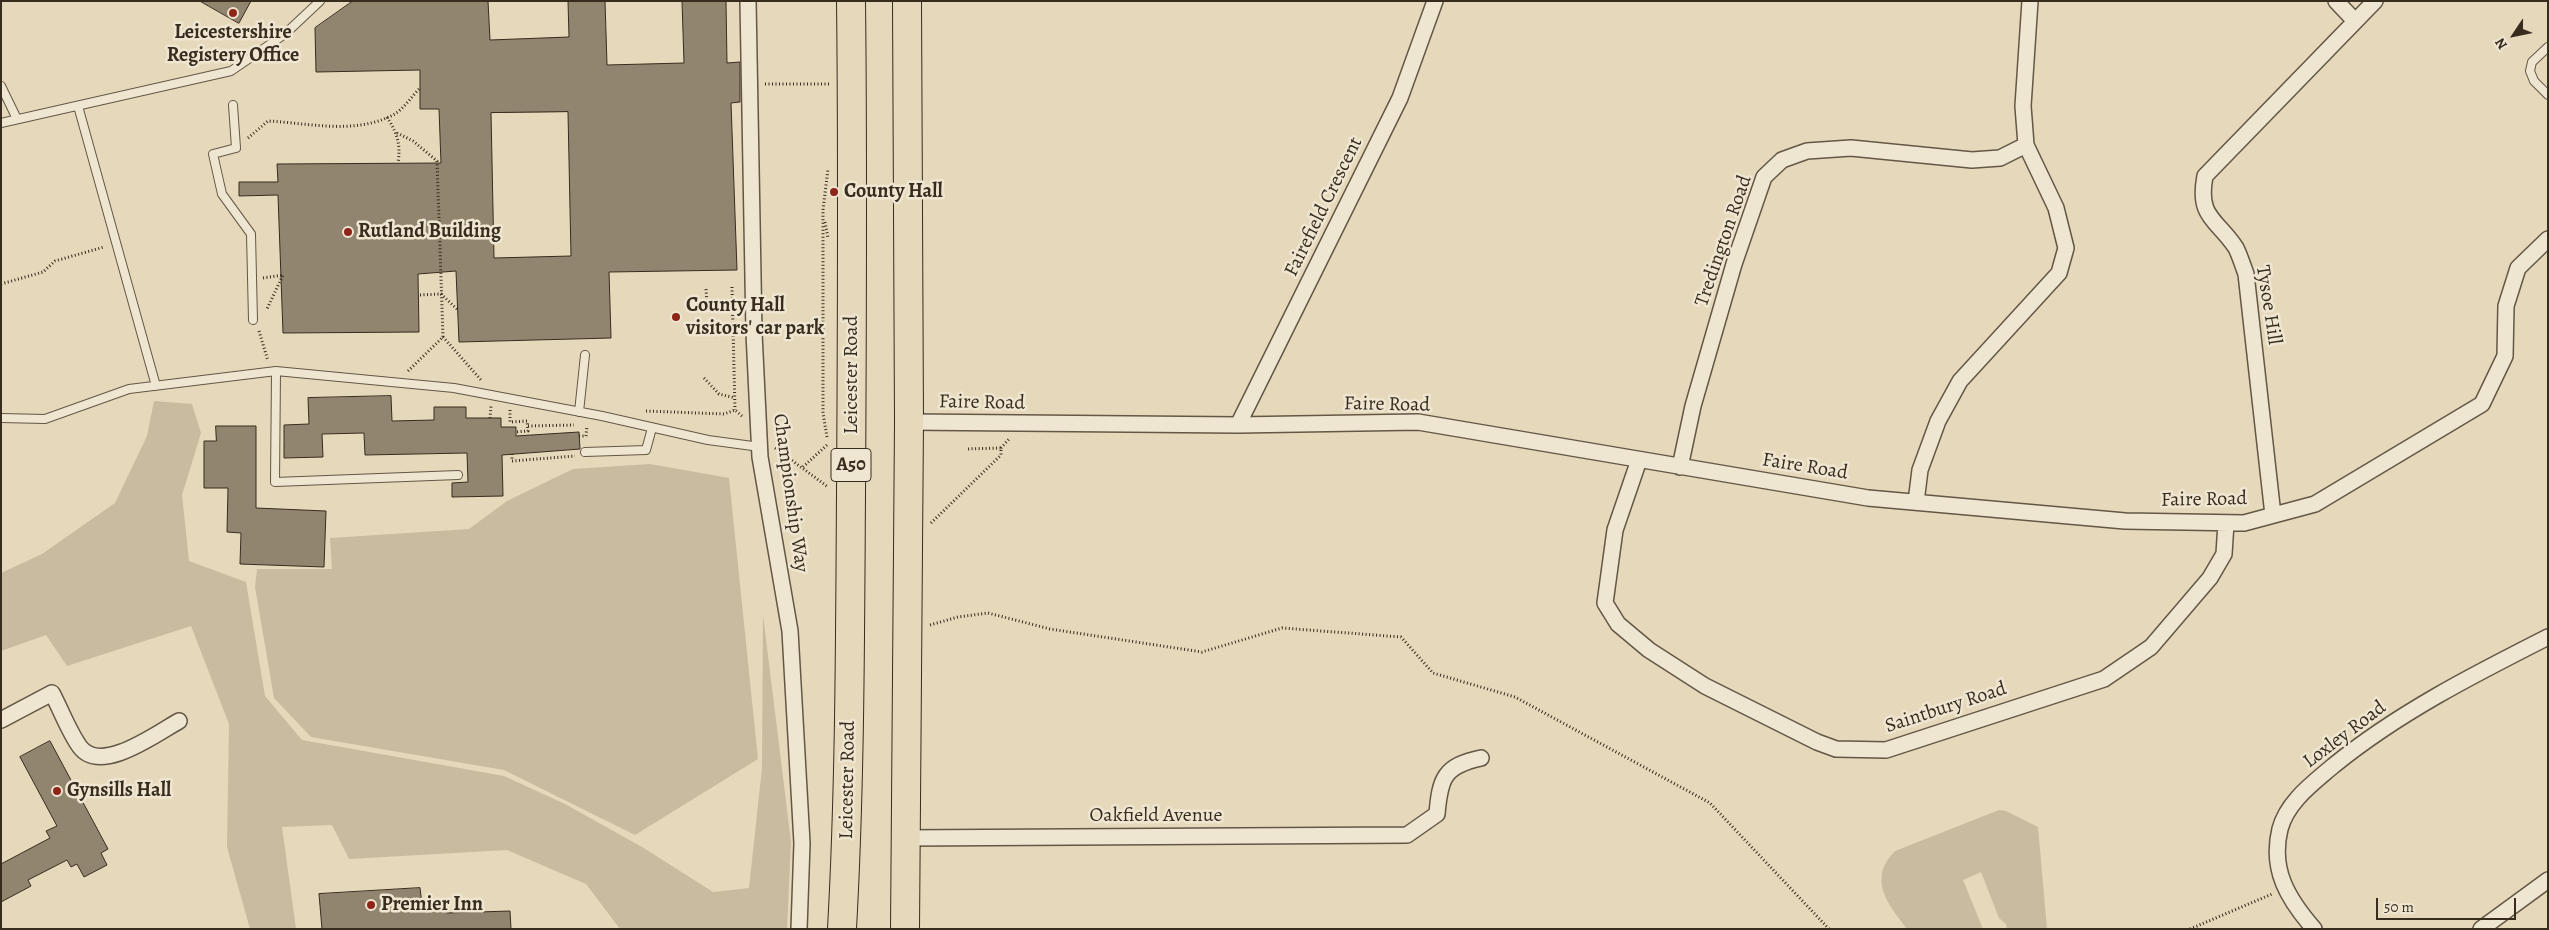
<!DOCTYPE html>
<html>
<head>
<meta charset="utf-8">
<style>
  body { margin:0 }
  #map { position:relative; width:2549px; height:930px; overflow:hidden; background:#e6d8ba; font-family:Alegreya,serif }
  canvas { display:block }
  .frame { position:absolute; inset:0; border:2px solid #372c1e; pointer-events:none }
  .north { position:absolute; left:2489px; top:10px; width:50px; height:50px; -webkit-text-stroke:4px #efe6d2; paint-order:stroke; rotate:236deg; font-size:14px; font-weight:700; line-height:20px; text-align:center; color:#372c1e }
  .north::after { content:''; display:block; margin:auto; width:18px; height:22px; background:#372c1e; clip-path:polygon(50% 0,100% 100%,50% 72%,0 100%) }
  .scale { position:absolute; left:2376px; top:898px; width:140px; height:22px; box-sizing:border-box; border:2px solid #372c1e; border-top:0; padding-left:6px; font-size:15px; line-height:18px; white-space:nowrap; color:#372c1e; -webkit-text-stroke:4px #efe6d2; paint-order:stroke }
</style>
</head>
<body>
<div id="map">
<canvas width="2549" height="930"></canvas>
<div class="frame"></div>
<div class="north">N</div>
<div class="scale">50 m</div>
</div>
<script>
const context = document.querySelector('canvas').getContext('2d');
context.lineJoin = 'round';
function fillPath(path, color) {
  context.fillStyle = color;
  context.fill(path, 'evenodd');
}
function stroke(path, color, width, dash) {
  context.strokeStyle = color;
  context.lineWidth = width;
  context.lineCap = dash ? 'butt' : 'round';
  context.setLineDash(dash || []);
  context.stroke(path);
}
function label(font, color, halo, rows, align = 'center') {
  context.font = font + ' Alegreya,serif';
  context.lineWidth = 5;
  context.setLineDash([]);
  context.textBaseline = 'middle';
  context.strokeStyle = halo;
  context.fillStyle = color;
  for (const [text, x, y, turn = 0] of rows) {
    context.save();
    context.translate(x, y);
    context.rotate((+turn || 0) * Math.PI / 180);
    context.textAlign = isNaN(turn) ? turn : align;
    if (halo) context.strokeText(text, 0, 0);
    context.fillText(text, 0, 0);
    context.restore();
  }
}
fillPath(new Path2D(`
  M154,401l38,3 9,29 -19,62 7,66 57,21 19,114 37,44 202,36 61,28 77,43 71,45 36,-4 13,-120 1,-153 28,227 -4,87h-167l-34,-45 -79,-34 -158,9 -17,-34 -50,2 14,102h-46l-23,-82 2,-123 -38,-98 -124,40 -21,-31 -45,16v-78l41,-19 73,-51 32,-67z
  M650,464l79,14 29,281 -123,76 -131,-65 -193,-33 -37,-39 -19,-111 2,-18h75l-2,-31 139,-9 38,-28 66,-32z
  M1999,810l7,1 32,16 9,102h-40l-1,-5 -7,-6 -18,-46 -18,8 20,49h-76c-19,-25 -40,-50 -12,-78z`), '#c8bb9f');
const building = new Path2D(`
  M200,1h51l-12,22z
  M353,1h135l2,39 79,-3 -1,-36h37l2,64 77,-2 -2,-62h44l1,62 13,-1v40l-9,1 6,167 -128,2 2,66 -152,4 -3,-71 -38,3 1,58 -136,1 -5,-138 -39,1v-14h39l-1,-18 164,-1 -2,-54h-19v-39l-104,2 -1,-44zM568,112l3,144 -77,2 -3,-145z
  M391,396l1,25 42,-1v-13h32v11h35v9h15v9l63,-4 1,17 -78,6 1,41 -51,1v-14l16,-1 -1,-29 -102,2 -1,-22 -42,1 1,23 -39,1v-33l25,-1 -1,-26z
  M216,426h40v82l70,3 -2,56 -84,-3 1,-31 -14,-1 1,-44h-24v-47h12z
  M50,741l58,108 -7,4 6,12 -23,12 -7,-13 -6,3 -4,-7 -39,20 3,6 -30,16v-38l49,-26 -4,-7 11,-5 -37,-69z
  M420,888l2,16 25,-1v10l63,-2 1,18h-189l-3,-35z`);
fillPath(building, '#92856f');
stroke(building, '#372c1e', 1);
const lane = new Path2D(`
  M2548,47l-16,15 -2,9 4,10 14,14
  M1,86l16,33
  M233,105l3,43 -23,6 9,40 29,40 2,86
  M78,106l78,280
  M1,123l230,-52 54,-37 35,-33
  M276,371l-1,111 183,-7
  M579,412l6,-57
  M1,418l44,1 84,-30 147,-18 178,17 148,28 106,24 52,7
  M585,452l61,-2 6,-22`);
const street = new Path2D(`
  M748,1l6,332 6,124 30,174 12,212 -3,86
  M2336,1l19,20
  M909,422l329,3 180,-3 450,76 257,23 119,2 71,-19 167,-100 23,-48 1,-50 12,-38 30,-29
  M1238,425l162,-327 35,-97
  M1639,460l-24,70 -10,73 13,21 31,26 56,36 112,56 19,7 50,1 218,-71 47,-32 59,-69 14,-24 2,-31
  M1680,467l13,-61 41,-142 30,-87 18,-17 25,-9 44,-3 121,12 28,-2 26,-13
  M1916,502l4,-32 18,-49 22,-40 99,-108 7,-25 -10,-40 -30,-63 -3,-39 7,-105
  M2273,515l-27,-241c-3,-8 -6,-18 -10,-26 -19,-29 -39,-30 -31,-72l170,-175
  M1,720l51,-27c9,17 17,39 28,54 21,28 77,-14 99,-26
  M905,838l502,-3 30,-21c3,-36 7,-48 44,-56
  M2314,929c-26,-30 -44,-59 -34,-100 7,-27 32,-45 53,-63 65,-53 140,-91 215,-129
  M2481,929l67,-49`);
const highway = new Path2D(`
  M842,929c8,-145 8,-289 9,-434 1,-164 2,-329 0,-494
  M905,929l4,-507 -2,-421`);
stroke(lane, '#635745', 10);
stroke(street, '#635745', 18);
stroke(highway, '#372c1e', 30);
stroke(new Path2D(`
  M765,84h64
  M387,117c10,16 14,27 11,46
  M397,133l16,8 24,20 6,176 -36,35
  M248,138l20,-17c41,2 86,14 125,-6 10,-5 19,-19 27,-27
  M825,222l3,16
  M263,278l20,-3 -16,34
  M1,284l42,-12 12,-11 49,-14
  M732,287l3,123
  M420,295l21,-1 17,16
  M704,306l3,-2 -1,-15
  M259,331l9,30
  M443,337l39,44
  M704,378l15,16 16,4
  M510,410v12l17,-1 1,10 -12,1
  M646,411l78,3 11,-4 7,6
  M490,418l1,-12
  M528,426l46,-1
  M579,436h7l1,-10
  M827,437l-4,-24v-203l5,-41
  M775,448l53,39
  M1001,448l8,-9
  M512,454v7l63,-5
  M803,467l25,-23
  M931,523l70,-68v-7l-35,1
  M930,625l28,-8 30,-4 62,16 152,23 80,-24 119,9 32,36 82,24 195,106 119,126
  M2190,929l82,-35`), '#372c1e', 3, [1, 2.5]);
stroke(lane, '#efe6d2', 8);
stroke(street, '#efe6d2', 15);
stroke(highway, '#e6d8ba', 28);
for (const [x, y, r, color] of [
  [233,13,5,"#8f2418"],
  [834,192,5,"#8f2418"],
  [348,232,5,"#8f2418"],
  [676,317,5,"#8f2418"],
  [57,791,5,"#8f2418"],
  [371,905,5,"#8f2418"]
]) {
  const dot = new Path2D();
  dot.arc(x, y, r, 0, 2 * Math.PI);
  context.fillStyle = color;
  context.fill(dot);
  stroke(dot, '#efe6d2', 2);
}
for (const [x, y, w] of [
  [851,465,40]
]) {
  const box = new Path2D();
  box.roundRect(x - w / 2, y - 16.5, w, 33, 4);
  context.fillStyle = '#efe6d2';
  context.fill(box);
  stroke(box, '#372c1e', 1);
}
label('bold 19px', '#372c1e', null, [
  ["A50",851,465]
]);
label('bold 20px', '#372c1e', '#efe6d2', [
  ["Leicestershire",233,33,"center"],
  ["Registery Office",233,56,"center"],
  ["County Hall",844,192],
  ["Rutland Building",358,232],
  ["County Hall",686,306],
  ["visitors' car park",686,329],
  ["Gynsills Hall",67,791],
  ["Premier Inn",381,905]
], 'left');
label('20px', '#372c1e', '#efe6d2', [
  ["Fairefield Crescent",1324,207,-64],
  ["Tredington Road",1724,241,-71],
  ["Tysoe Hill",2268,305,81],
  ["Leicester Road",852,375,-90],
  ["Faire Road",982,403,1],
  ["Faire Road",1387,405,1],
  ["Faire Road",1805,467,9],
  ["Championship Way",790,493,82],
  ["Faire Road",2204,500,-1],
  ["Saintbury Road",1946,708,-18],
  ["Loxley Road",2345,735,-37],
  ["Leicester Road",848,780,-89],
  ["Oakfield Avenue",1156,816]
]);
</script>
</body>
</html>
